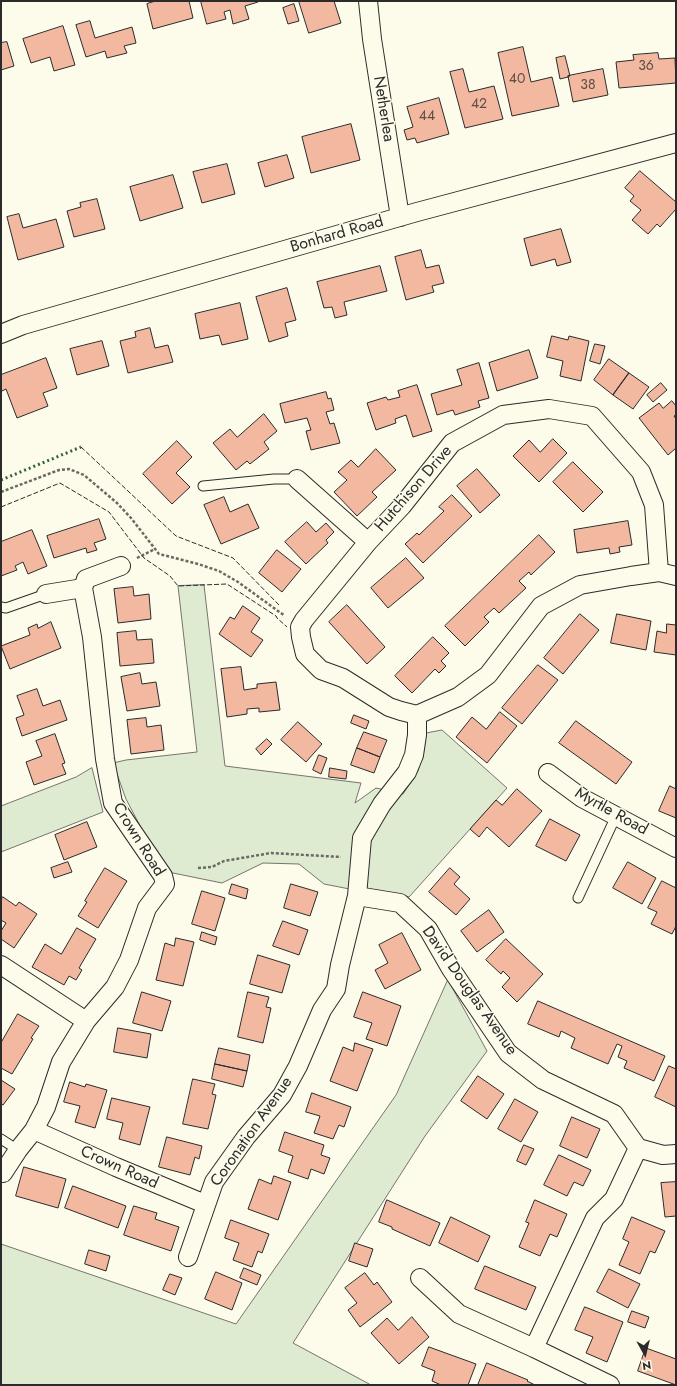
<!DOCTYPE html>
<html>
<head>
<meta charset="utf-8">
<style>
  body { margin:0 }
  #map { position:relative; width:677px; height:1386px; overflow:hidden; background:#fdfbea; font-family:Jost,sans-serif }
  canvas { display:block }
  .frame { position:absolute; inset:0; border:2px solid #2b2b2b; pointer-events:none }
  .north { position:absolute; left:625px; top:1334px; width:40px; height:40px; -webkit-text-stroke:3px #fdfbea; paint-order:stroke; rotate:172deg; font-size:11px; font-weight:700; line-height:16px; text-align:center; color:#2b2b2b }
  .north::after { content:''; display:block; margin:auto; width:14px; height:18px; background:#2b2b2b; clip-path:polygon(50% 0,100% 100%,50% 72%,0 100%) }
</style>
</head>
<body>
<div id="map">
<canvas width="677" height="1386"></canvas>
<div class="frame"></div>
<div class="north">N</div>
</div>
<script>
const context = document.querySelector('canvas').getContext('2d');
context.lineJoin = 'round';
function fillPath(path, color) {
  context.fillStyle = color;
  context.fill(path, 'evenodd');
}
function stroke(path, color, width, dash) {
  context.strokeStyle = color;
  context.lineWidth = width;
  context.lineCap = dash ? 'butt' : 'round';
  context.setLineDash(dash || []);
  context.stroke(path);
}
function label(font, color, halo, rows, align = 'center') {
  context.font = font + ' Jost,sans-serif';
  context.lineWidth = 3;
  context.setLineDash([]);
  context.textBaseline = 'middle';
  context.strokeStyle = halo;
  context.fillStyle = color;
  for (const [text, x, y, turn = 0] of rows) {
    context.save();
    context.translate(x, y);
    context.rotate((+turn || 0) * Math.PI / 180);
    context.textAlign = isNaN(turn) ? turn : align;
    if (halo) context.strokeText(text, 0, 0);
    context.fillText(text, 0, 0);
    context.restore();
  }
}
const green = new Path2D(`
  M204,585l21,181 136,17 -6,20 21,-15 27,6 15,-23 6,-21 2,-17 16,-3 65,58 -98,109 -44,-5 -41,-8 -25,-20 -36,-1 -41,20 -54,-11 -20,-31 -22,-42 -13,-36 13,-3 71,-8 -19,-166z
  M92,768l11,44 -102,40v-46l75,-29z
  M448,980l39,71 -62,85 -132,207 78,42h-370v-141l235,80 160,-229z`);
fillPath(green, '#deebd1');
stroke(green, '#74746e', 1);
const building = new Path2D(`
  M156,1h33l4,17 -40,11 -6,-25z
  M201,1h56l1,1 -13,4 4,13 -16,5 -3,-14 -6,2 2,7 -19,5z
  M299,1h35l7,22 -32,10z
  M294,4l5,17 -11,3 -5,-16z
  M90,21l5,17 37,-11 4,16 -12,3 3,7 -20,5 -2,-7 -19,6 -10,-32z
  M63,26l12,39 -21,6 -4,-14 -19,6 -8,-24z
  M7,42l7,24 -13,4v-27z
  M523,47l8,35 21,-5 7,29 -47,10 -14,-63z
  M658,53l1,6 16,-1 1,25 -57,5 -3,-26 18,-2 -1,-5z
  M565,56l5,20h-2v1l-8,2 -4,-21z
  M463,69l6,23 25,-6 9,33 -38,9 -15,-56z
  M603,69l5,26 -35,7 -5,-26z
  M439,98l10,36 -32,9 -2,-5 -8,2 -3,-10 9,-3 -6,-20z
  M351,124l9,36 -49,13 -9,-36z
  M287,155l7,23 -29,9 -7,-24z
  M227,164l8,30 -33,9 -9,-31z
  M640,171l36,31v7l-16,18 -3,-3 -9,10 -16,-14 9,-10 -11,-9 4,-5 -9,-8z
  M173,175l10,33 -43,13 -10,-34z
  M97,199l8,30 -31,8 -7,-26 14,-4 -1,-4z
  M19,214l4,14 33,-9 8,28 -46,13 -11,-43z
  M561,229l10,33 -14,4 -2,-7 -24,7 -7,-27z
  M421,250l5,18 13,-3 5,18 -12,3 2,6 -28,8 -11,-43z
  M380,266l7,25 -43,11 3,13 -12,3 -3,-11 -8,1 -7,-26z
  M287,288l9,32 -11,3 3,13 -19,6 -13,-45z
  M240,303l8,36 -26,6 -3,-10 -19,4 -5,-25z
  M150,328l5,20 13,-3 5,17 -45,11 -8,-32 16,-4 -1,-5z
  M552,336l16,4 1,-4 20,5 -8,40 -21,-5 3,-15 -16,-4z
  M102,341l7,25 -32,9 -7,-26z
  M595,344l10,2 -5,18 -10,-3z
  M529,350l9,28 -41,13 -8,-28z
  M46,358l11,30 -14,5 5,13 -31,12 -11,-29 -4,2 -1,-3v-13z
  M609,359l20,14 -16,22 -19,-15z
  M479,363l10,35 -11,3 2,6 -25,8 -2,-5 -16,5 -6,-21 31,-9 -5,-15z
  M629,373l20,14 -16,22 -20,-14z
  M661,383l6,7 -14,12 -6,-7z
  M417,385l15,46 -19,6 -7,-22 -11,4 1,4 -20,7 -9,-27 19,-6 2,3 12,-3 -2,-6z
  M326,392l2,7 3,-1 3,12 -8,2 4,12 4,-1 6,20 -29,7 -5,-19 5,-1 -4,-12 -22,5 -5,-19z
  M672,401l4,5v9l-2,1 2,3v29l-8,7 -29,-37 20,-15 4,5z
  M264,414l13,17 -13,11 5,7 -19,15 -3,-3 -11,9 -23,-27 17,-14 7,8z
  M553,439l14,14 -28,29 -26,-26 16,-16 11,12z
  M177,441l15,16 -16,16 14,14 -18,17 -29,-30z
  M376,449l20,21 -24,22 5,5 -20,19 -23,-24 13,-12 -9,-8 13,-12 7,7z
  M573,462l30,30 -20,20 -30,-30z
  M477,469l23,26 -20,18 -23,-27z
  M452,495l20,21 -49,47 -18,-19 12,-11 2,2 25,-24 -5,-4z
  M224,497l6,15 18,-8 11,24 -38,16 -17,-39z
  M99,519l7,20 -12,4 3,7 -10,3 -1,-5 -32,10 -7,-22z
  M628,521l4,24 -13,2 1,5 -10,2 -1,-6 -32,5 -3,-23z
  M307,522l9,10 10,-9 8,9 -8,8 2,3 -22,21 -21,-22z
  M32,530l15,36 -19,8 -5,-12 -8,4 2,4 -16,6v-34z
  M539,535l16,17 -24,23 -2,-3 -10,9 7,7 -27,25 -5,-5 -10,9 5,5 -24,24 -20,-20z
  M277,550l24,19 -19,23 -23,-19z
  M406,558l18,20 -36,30 -17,-20z
  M133,587l1,9 15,-2 2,25 -33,4 -4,-34z
  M347,605l38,42 -18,17 -38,-42z
  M243,606l17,12 -9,14 12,8 -12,17 -32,-23 11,-17 4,2z
  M580,614l19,16 -36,44 -19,-16z
  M617,614l34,7 -5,29 -35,-7z
  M51,622l10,26 -51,21 -9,-23 29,-11 -2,-7 9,-4 1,4z
  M667,624l9,1v30l-22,-3 3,-21 9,2z
  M136,631l1,9 15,-1 2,24 -34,3 -3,-33z
  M433,637l16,16 -8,8 5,5 -7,7 -4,-4 -23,24 -17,-17z
  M538,665l20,15 -36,44 -20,-16z
  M241,667l3,23 13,-2v-4l19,-2 4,28 -21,2v-4l-12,1v5l-20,3 -6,-48z
  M140,673l2,11 14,-2 4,24 -33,5 -6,-34z
  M37,689l6,17 17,-6 7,20 -45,16 -6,-18 8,-3 -7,-19z
  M500,712l17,14 -30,37 -31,-26 16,-20 14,12z
  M354,715l15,6 -3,8 -15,-6z
  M146,718l1,9 14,-2 3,25 -33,4 -4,-34z
  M576,721l56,41 -16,22 -57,-41z
  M298,722l24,22 -16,18 -25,-22z
  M364,732l23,8 -7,17 -23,-9z
  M55,734l10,29 -3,1 4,10 -32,11 -8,-23 16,-6 -6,-15z
  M267,739l5,5 -11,11 -5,-6z
  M357,748l23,9 -6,16 -23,-8z
  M319,755l8,3 -6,16 -8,-4z
  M330,768l17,3 -1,8 -17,-2z
  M670,786l6,3v29l-17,-7z
  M517,789l25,22 -33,36 -22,-20 -8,10 -9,-8 26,-29 6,5z
  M550,819l30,16 -14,26 -30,-15z
  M87,822l10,25 -33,13 -9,-25z
  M68,862l4,10 -18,6 -3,-10z
  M628,862l28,16 -14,26 -29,-16z
  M105,868l22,13 -29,47 -20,-12 9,-14 -2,-1z
  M450,868l10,9 -6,7 16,15 -14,16 -27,-23z
  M662,881l14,7v38l-4,8 -21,-10 6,-12 -9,-4z
  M232,884l16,5 -2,10 -17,-5z
  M291,884l27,8 -8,24 -26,-8z
  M202,891l23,7 -10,33 -23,-7z
  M3,897l13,9 3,-4 18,12 -23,34 -13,-9v-8l5,-8 -5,-3v-20z
  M489,910l15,22 -27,20 -16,-21z
  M283,921l25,9 -9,25 -26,-9z
  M77,928l19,11 -17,29 3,2 -6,10 -7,-4 -5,9 -32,-18 13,-23 16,10z
  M202,932l15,5 -2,8 -15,-5z
  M402,933l19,37 -36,19 -10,-19 13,-7 -9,-18z
  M176,938l18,4 -11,44 -27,-6 9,-37 9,3z
  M506,939l37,35 -26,28 -15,-15 8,-9 -7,-7 -2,3 -15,-14z
  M258,955l32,10 -8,28 -32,-9z
  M142,992l29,9 -9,30 -29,-8z
  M248,992l21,5 -3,10 5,1 -8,35 -25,-6z
  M363,992l38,14 -14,40 -21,-7 6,-16 -18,-6z
  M538,1001l127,55 -11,25 -30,-13 3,-7 -9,-4 4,-11 -5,-2 -9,20 -37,-16 4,-10 -14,-7 -2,6 -31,-13z
  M18,1014l21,12 -8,12 2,1 -21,35 -11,-6v-25z
  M118,1028l33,6 -4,24 -33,-6z
  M355,1043l18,6 -16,42 -27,-10 13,-34 10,4z
  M219,1048l31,7 -3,16 -32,-7z
  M215,1064l32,7 -4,16 -31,-8z
  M669,1066l7,3v38l-21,-10z
  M478,1076l26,18 -17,25 -26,-18z
  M193,1079l22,5 -3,10 4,1 -8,34 -25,-5z
  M1,1080l14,9 -12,16 -2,-1z
  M70,1082l15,5 1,-3 21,6 -12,38 -20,-6 5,-16 -16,-4z
  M312,1093l39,14 -7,20 -5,-2 -6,14 -19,-6 6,-17 -14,-4z
  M112,1098l38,9 -10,38 -21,-6 4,-16 -16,-4z
  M515,1099l23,13 -17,30 -23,-13z
  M572,1117l28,12 -13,29 -27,-12z
  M285,1132l39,13 -3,10 9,3 -6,16 -13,-5 -3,10 -20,-7 5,-16 -14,-5z
  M167,1137l35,9 -3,13 -4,-2 -5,18 -31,-8z
  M524,1145l10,4 -8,16 -9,-4z
  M559,1155l32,15 -8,16 -9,-4 -7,14 -23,-11z
  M24,1167l42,12 -8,29 -42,-12z
  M274,1176l17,6 -13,38 -30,-11 11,-30 12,5z
  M676,1182v34l-11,1 -4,-34z
  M73,1186l53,20 -8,22 -53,-20z
  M387,1200l53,23 -10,23 -38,-17v-2l-13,-5z
  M535,1200l32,14 -10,23 -7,-3 -10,22 -21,-9 10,-24 -3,-1z
  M134,1206l23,7 -2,6 24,8 -8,24 -47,-16z
  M451,1217l39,19 -12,26 -39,-19z
  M632,1217l33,14 -10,22 -5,-2 -10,23 -21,-9 10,-23 -6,-3z
  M231,1220l38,14 -7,19 -4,-2 -6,16 -19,-7 6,-17 -14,-5z
  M355,1243l18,6 -6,18 -18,-6z
  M89,1250l21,6 -4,15 -21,-7z
  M485,1266l51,21 -10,23 -51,-21z
  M244,1268l17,7 -4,10 -17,-7z
  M609,1269l31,15 -12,24 -31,-16z
  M216,1272l26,11 -10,27 -27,-11z
  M365,1273l9,12 3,-3 15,20 -32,25 -12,-17 9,-7 -12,-15z
  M170,1274l12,4 -7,17 -12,-5z
  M585,1307l38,15 -16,40 -21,-9 7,-16 -18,-7z
  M632,1311l17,6 -4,11 -17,-6z
  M412,1317l17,20 -30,27 -28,-31 16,-15 11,12z
  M429,1347l47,17 -8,21h-27l-9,-4 3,-10 -13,-5z
  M646,1348l30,11v26l-38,-14z
  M487,1363l41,17 -1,1 8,4h-57z`);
fillPath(building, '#f2b8a0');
stroke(building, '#2b2b2b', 1);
const lane = new Path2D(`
  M203,486l71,-7h23
  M1,607l5,1 40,-14
  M578,898l38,-82
  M1,1139l17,11`);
const street = new Path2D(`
  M368,1l4,38 28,178
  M1,334l22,-9 394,-113 259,-69
  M297,479l71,63
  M659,572l-5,-67 -13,-33 -49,-56 -43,-7 -46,6 -51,28 -50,63 -34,36 -64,78 -4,7 1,10 4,17 16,16 22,8 46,29 12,4 16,4 41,-18 30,-22 53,-69 39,-21 51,-9 28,-4 17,4
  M46,594l37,-6 3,-9 35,-13
  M548,773l34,25 94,50
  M357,896l43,7 28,26 23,40 57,84 35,27 71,34 24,34 25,7 13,-1
  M1,965l85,56
  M34,1130l12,-23 15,-45 25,-41 29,-34 14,-27 18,-52 18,-24 -2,-8 -50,-73 -8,-44 -13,-122 -9,-49
  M3,1173l15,-23 16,-20 82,37 89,37
  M188,1257l26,-75 32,-45 36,-42 16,-29 24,-56 14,-21 4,-24 17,-69 5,-58 20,-34 25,-32 7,-17 3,-20v-20
  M420,1278l39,36 75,34 76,37
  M534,1348l61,-130 19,-19 24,-51`);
stroke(lane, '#2b2b2b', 11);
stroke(street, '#2b2b2b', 20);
stroke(new Path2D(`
  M1,492l58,-22 10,-1 15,6 33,28 14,15 28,36 39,10 21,7 19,11 47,34
  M137,558l18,-9
  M198,868l14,-1 12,-6 47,-8 70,4`), '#6a6964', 2.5, [3, 2]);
stroke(lane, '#fdfbea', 9);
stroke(street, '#fdfbea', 18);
stroke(new Path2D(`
  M1,480l80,-33`), '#34623c', 3, [2, 3]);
stroke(new Path2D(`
  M81,447l95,89 57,22 46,47
  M1,507l59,-24 49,29 35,46 26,18 8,10 49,-2 49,32 1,2 10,9`), '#2b2b2b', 1, [5, 2]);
label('14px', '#5d4e48', null, [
  ["36",646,67],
  ["40",517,80],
  ["38",588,86],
  ["42",479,105],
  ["44",427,117]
]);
label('16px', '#2b2b2b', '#fdfbea', [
  ["Netherlea",383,109,81],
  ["Bonhard Road",337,235,-16],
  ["Hutchison Drive",414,489,-49],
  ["Myrtle Road",611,812,29],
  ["Crown Road",138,840,58],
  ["David Douglas Avenue",469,991,55],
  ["Coronation Avenue",252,1132,-55],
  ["Crown Road",119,1168,24]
]);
</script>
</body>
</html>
